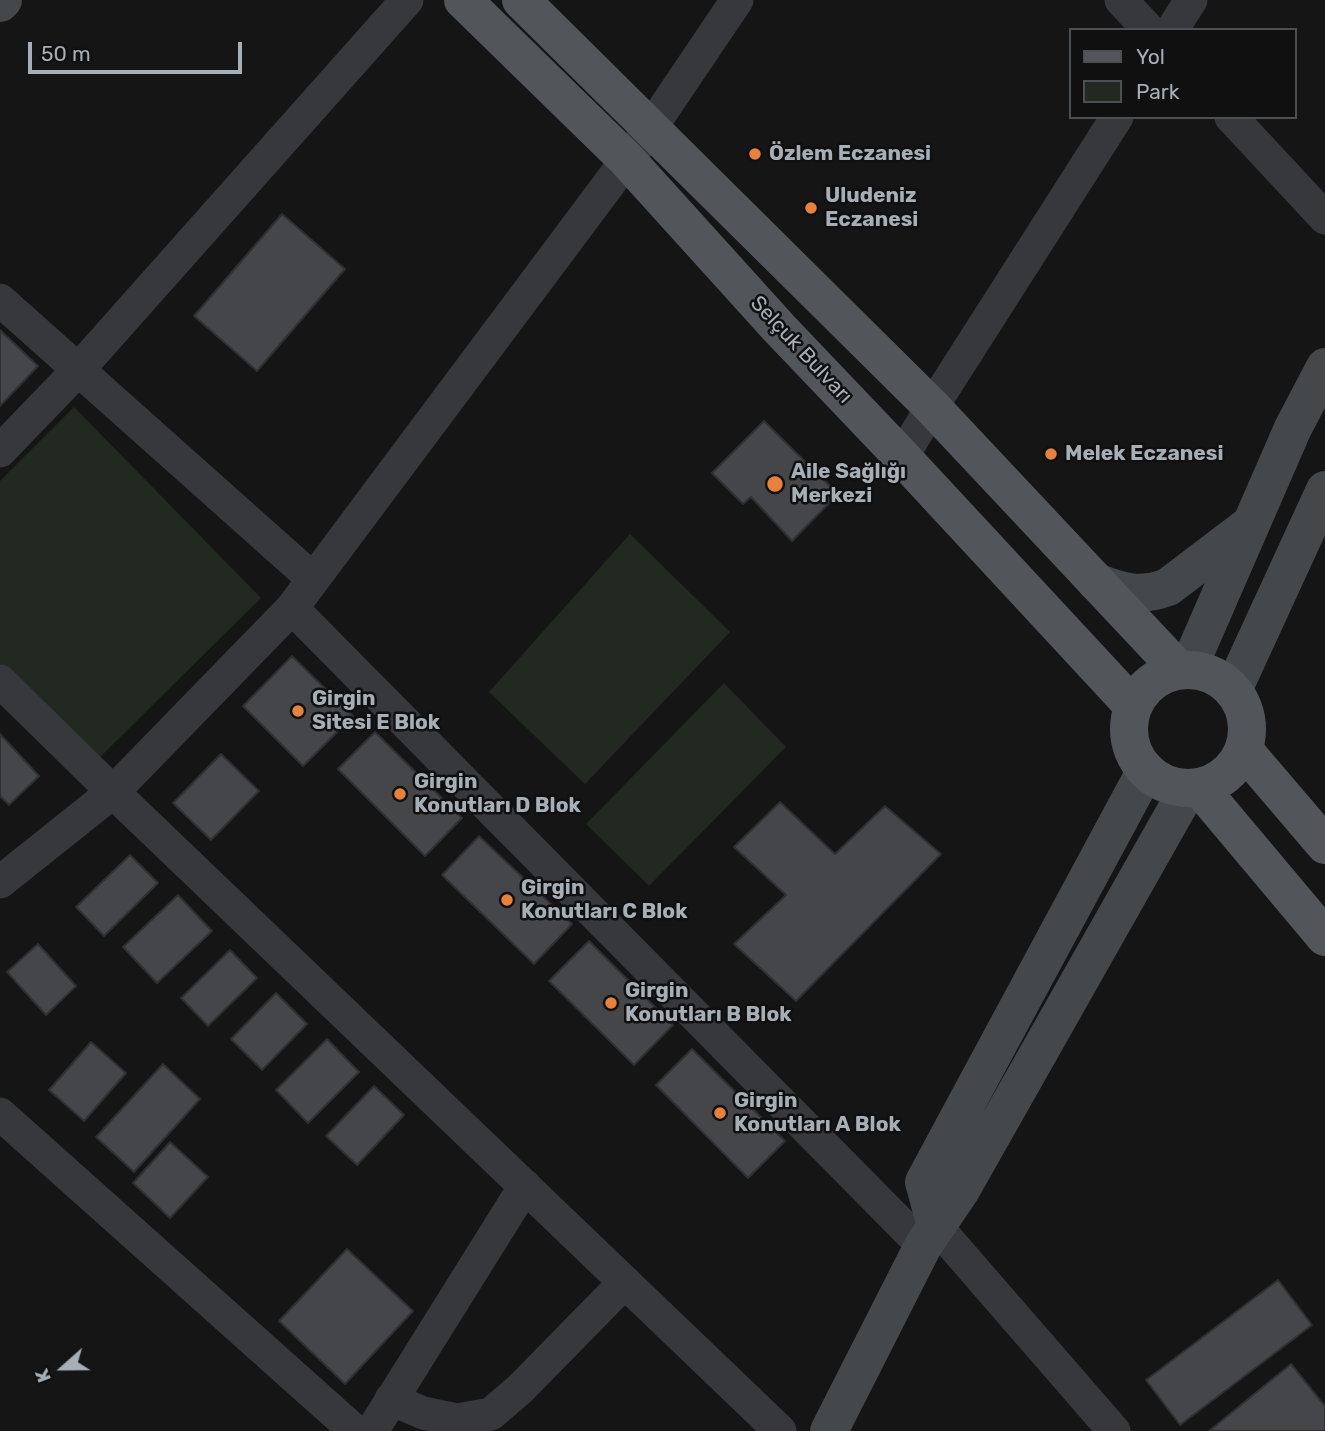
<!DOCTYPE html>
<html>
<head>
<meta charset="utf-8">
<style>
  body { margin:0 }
  #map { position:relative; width:1325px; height:1431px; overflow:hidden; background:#151516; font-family:Rubik,sans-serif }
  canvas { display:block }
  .legend { position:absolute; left:1069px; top:28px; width:228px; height:91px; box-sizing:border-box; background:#101011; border:2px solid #4c5053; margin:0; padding:9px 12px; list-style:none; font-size:21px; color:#a7afb6 }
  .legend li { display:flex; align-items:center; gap:14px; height:35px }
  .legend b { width:35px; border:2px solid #4c5053 }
  .north { position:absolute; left:28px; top:1333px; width:70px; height:70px; -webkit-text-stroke:5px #101011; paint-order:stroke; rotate:249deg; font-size:19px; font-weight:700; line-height:28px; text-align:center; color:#a7afb6 }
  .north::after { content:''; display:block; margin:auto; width:24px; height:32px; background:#a7afb6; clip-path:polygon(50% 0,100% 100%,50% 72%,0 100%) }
  .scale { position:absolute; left:28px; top:42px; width:214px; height:32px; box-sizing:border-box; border:4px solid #a7afb6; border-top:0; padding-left:9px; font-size:21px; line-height:24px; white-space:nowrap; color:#a7afb6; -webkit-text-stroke:5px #101011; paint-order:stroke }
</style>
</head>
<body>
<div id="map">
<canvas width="1325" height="1431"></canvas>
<ul class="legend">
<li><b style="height:9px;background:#52565a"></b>Yol</li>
<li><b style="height:19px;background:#222921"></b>Park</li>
</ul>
<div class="north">K</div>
<div class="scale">50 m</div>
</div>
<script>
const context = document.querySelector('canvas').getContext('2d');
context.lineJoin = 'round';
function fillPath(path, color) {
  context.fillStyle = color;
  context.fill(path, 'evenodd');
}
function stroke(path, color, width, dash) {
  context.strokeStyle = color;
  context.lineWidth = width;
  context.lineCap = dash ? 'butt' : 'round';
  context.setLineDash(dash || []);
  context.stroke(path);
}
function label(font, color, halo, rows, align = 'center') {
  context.font = font + ' Rubik,sans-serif';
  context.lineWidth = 5;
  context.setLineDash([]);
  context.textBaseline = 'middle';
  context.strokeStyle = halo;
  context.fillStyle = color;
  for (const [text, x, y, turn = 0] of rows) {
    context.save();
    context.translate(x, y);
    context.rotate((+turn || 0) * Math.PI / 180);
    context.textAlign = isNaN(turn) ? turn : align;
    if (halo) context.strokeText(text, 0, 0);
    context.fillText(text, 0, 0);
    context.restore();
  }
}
fillPath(new Path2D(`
  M74,407l187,191 -165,163 -96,-97v-183z
  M630,534l100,98 -145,152 -96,-92z
  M724,683l62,64 -137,139 -63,-62z`), '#222921');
const building = new Path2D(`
  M282,214l63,55 -88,102 -63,-55z
  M0,330l38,36 -38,40z
  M764,421l74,73 -46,47 -41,-44 -8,7 -31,-31z
  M292,656l61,60 -50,50 -60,-60z
  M375,732l87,86 -37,38 -87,-87z
  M0,734l39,42 -30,29 -9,-9z
  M221,754l38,37 -48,49 -38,-37z
  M780,802l55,52 50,-48 56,48 -145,147 -62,-57 52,-49 -52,-48z
  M479,836l93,88 -38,40 -92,-89z
  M130,855l28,28 -54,53 -28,-29z
  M178,895l34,36 -55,52 -34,-36z
  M589,941l84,84 -39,40 -85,-84z
  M38,944l38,42 -30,29 -39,-43z
  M230,950l27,28 -49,48 -27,-28z
  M276,993l31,31 -45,46 -31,-31z
  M327,1039l32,33 -51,51 -32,-33z
  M91,1042l35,31 -42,48 -35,-31z
  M692,1049l93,92 -37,37 -92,-93z
  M163,1064l37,35 -66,73 -38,-35z
  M374,1086l30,29 -47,50 -31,-29z
  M170,1142l38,35 -38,41 -37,-35z
  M347,1249l66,62 -68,73 -66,-63z
  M1278,1280l34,45 -132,100 -34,-45z
  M1291,1364l34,42v25h-116z`);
fillPath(building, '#444649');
stroke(building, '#2f3032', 2);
stroke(new Path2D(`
  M1121,0l28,30
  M1172,30l19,-30
  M1231,117l94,101
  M0,300l313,279
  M0,451l78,-81 329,-370
  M902,457l30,-50 185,-290
  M292,608l631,638
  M0,681l113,111 667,639
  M0,882l113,-90 179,-184 358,-479 87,-129
  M0,1114l355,317
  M936,1226l178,205
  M391,1399l32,14 34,7 34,-6 29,-25 105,-107
  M372,1431l153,-245`), '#36383b', 33);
stroke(new Path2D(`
  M0,3l3,-3
  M1096,582c27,10 43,16 72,5l83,-63
  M1188,669l105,-241 32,-61
  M1233,690l92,-200
  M936,1226l-12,-44 222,-412
  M829,1431l94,-185 38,-56 227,-401`), '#44484b', 38);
stroke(new Path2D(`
  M463,0l164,160 152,168 123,129 231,249
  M521,0l411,407 247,263
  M1129 729a59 59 0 1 1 118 0a59 59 0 1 1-118 0Z
  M1244,750l81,95
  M1199,787l126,150`), '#52565a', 38);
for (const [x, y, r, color] of [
  [755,154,7,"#e6823d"],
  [811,208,7,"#e6823d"],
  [1051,454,7,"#e6823d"],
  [775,484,9,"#e6823d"],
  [298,711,7,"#e6823d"],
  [400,794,7,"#e6823d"],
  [507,900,7,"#e6823d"],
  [611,1003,7,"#e6823d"],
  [720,1113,7,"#e6823d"]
]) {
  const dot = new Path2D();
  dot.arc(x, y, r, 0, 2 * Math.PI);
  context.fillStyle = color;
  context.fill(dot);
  stroke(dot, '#101011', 2.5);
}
label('bold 21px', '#a7afb6', '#101011', [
  ["Özlem Eczanesi",769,154],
  ["Uludeniz",825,196],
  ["Eczanesi",825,220],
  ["Melek Eczanesi",1065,454],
  ["Aile Sağlığı",791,472],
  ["Merkezi",791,496],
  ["Girgin",312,699],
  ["Sitesi E Blok",312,723],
  ["Girgin",414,782],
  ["Konutları D Blok",414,806],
  ["Girgin",521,888],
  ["Konutları C Blok",521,912],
  ["Girgin",625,991],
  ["Konutları B Blok",625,1015],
  ["Girgin",734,1101],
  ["Konutları A Blok",734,1125]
], 'left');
label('21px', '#a7afb6', '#101011', [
  ["Selçuk Bulvarı",801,350,47]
]);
</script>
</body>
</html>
